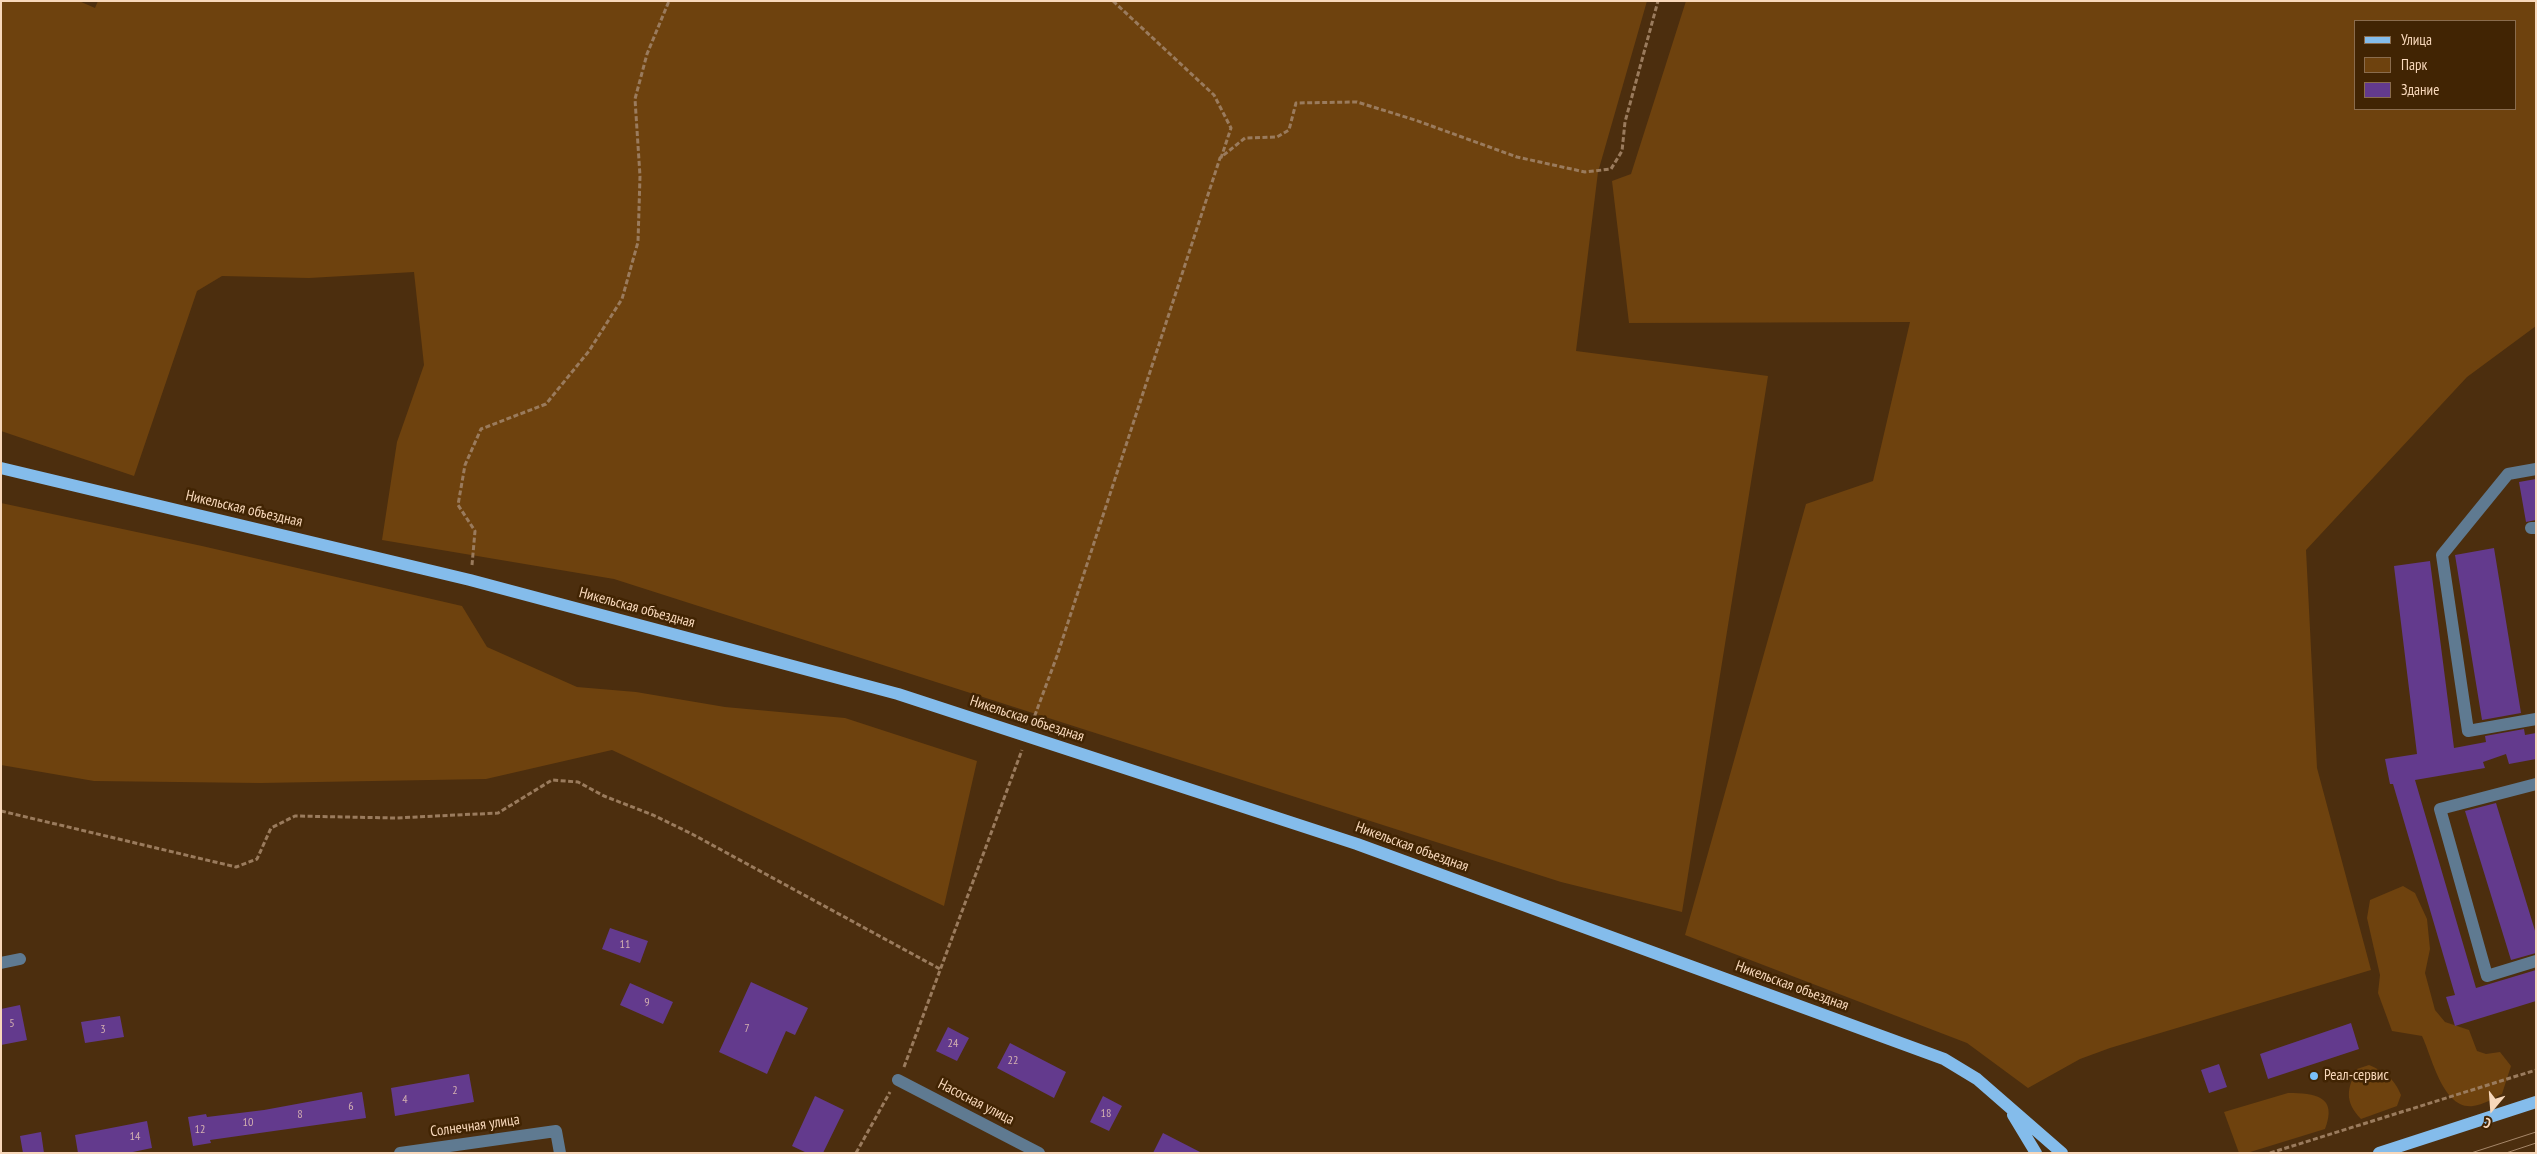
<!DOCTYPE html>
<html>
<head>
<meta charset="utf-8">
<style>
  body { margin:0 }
  #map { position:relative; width:2537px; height:1154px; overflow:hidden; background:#4c2e0e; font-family:"PT Sans Narrow",sans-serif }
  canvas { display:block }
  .frame { position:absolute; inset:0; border:2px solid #f8d8bb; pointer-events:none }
  .legend { position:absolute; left:2354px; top:20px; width:162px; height:90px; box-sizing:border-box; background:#412403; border:1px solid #8a6c4d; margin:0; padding:6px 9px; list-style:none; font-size:15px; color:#f8d8bb }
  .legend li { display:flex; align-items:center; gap:10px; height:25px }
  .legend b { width:25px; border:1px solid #8a6c4d }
  .north { position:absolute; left:2467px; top:1084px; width:50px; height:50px; -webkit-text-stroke:4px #412403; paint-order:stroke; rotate:198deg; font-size:14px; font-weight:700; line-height:20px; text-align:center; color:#f8d8bb }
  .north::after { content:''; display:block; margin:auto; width:18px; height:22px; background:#f8d8bb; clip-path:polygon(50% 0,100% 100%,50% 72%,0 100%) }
</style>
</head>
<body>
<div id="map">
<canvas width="2537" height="1154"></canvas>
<div class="frame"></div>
<ul class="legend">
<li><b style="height:6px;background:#84bceb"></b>Улица</li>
<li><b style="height:14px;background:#6e420e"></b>Парк</li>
<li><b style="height:14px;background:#633a8d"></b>Здание</li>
</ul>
<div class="north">С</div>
</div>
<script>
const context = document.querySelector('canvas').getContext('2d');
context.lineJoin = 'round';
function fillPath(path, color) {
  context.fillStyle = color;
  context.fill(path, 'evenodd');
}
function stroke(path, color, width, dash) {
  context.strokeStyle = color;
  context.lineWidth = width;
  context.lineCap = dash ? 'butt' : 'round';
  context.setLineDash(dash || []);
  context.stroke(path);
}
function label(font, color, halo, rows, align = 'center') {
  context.font = font + ' "PT Sans Narrow",sans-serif';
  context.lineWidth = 5;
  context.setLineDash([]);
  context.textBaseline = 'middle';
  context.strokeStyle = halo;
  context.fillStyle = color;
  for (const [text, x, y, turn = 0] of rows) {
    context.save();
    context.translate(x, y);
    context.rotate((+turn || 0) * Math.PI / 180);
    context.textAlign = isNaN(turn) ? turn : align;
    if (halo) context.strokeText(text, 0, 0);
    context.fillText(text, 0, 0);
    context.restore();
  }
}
fillPath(new Path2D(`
  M1,1h78l16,7 3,-7h1549l-49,171 -22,179 192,25 -86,536 -121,-30 -947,-303 -232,-39 15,-98 27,-77 -10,-93 -105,6 -87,-2 -25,15 -63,185 -133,-45z
  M1686,1h850v325l-69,51 -161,173 11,218 54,202 -261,78 -30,11 -52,29 -61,-45 -282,-108 121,-431 67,-23 37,-159 -281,1 -17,-142 19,-7zM2516,21v88h-160v-88z
  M1,503l201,43 260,60 25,41 90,40 59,5 89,15 120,11 132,43 -33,145 -332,-156 -126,29 -226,4 -166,-2 -93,-16z
  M2403,886l12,7 12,26 3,30 -5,24 10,37 10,12 24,8 8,21 9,3 14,-2 11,14 -9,28c-8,4 -19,11 -29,12 -30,4 -41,-49 -51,-70l-30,-5 -14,-38 2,-18 -13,-57 3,-18z
  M2369,1065c16,7 25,13 32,30l-4,11 -36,13c-17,-18 -14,-30 -4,-50z
  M2288,1093c27,0 50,3 37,36l-78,24h-8l-15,-41z`), '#6e420e');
fillPath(new Path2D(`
  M2536,479v41l-10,2 -7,-40z
  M2494,548l27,165 -39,7 -27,-165z
  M2430,561l24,187 32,-6 -1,-6 39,-7 1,6 11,-2v26l-27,5 -3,-10 -23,8 2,6 -70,12 61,208 60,-18v31l-81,25 -9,-29 9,-2 -62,-211h-3l-5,-25 32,-5 -23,-188z
  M2496,803l40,131v19l-25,7 -46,-149z
  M610,928l38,13 -8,22 -38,-14z
  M751,982l57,26 -13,27 -9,-4 -19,43 -48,-22z
  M630,983l43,19 -10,22 -43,-19z
  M20,1005l7,35 -26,5v-36z
  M120,1016l4,21 -39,6 -4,-21z
  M2351,1023l8,26 -91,30 -8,-25z
  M948,1027l21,11 -12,23 -21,-10z
  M1010,1043l56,29 -12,26 -57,-30z
  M2219,1064l8,23 -18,6 -8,-23z
  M469,1074l5,28 -79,14 -4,-28z
  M362,1092l4,26 -156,22 1,3 -18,3 -5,-29 18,-3 1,3 57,-7z
  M815,1096l29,14 -21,43h-16l-15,-7z
  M1103,1096l19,10 -13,25 -19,-9z
  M147,1121l5,27 -24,5h-50l-3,-18z
  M41,1132l3,21h-21l-3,-17z
  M1163,1133l39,20h-49z`), '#633a8d');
stroke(new Path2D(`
  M1113,1l101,94 17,33 -10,30
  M472,565l3,-34 -17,-26 7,-40 16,-36 65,-25 43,-53 33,-52 16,-57 2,-66 -5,-77 12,-45 22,-53
  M1032,723l25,-67 163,-498 25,-20 32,-1 12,-7 7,-27 61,-1 58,18 102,37 68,15 26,-3 11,-18 3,-29 33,-121
  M1,811l235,56 21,-8 14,-31 24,-12 101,2 102,-5 54,-33 26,2 26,14 49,19 39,19 248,135
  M904,1067l118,-317
  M856,1153l34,-61
  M2270,1153l266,-83`), '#9a7b5d', 3, [5, 2.5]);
stroke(new Path2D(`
  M2536,469l-28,5 -66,81 26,176 68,-12
  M2531,528h5
  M2536,784l-96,25 47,167 49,-15
  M1,963l19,-4
  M898,1080l141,73
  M400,1153l156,-22 4,22`), '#5f7a91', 12);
stroke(new Path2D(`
  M1,468l469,112 428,114 459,150 587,215 33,20 85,74
  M2013,1115l23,38
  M2379,1153l157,-51`), '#84bceb', 12);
stroke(new Path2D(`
  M2471,1153l65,-21
  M2506,1153l30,-10`), '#a68769', 1);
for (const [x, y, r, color] of [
  [2314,1076,5,"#79bff8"]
]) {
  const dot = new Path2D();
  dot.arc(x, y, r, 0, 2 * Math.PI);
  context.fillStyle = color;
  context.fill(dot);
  stroke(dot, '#412403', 2);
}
label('12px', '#d3b0b0', null, [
  ["11",625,945],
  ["9",647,1003],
  ["5",12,1024],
  ["7",747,1029],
  ["3",103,1030],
  ["24",953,1044],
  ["22",1013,1061],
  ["2",455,1091],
  ["4",405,1100],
  ["6",351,1107],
  ["18",1106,1114],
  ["8",300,1115],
  ["10",248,1123],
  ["12",200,1130],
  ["14",135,1137]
]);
label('15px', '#f8d8bb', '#412403', [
  ["Никельская объездная",244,509,13],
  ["Никельская объездная",637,608,15],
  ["Никельская объездная",1027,719,18],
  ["Никельская объездная",1412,847,20],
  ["Никельская объездная",1792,986,20],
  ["Насосная улица",976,1102,27],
  ["Солнечная улица",475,1126,-8]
]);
label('15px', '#f8d8bb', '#412403', [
  ["Реал-сервис",2324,1076]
], 'left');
</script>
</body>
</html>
